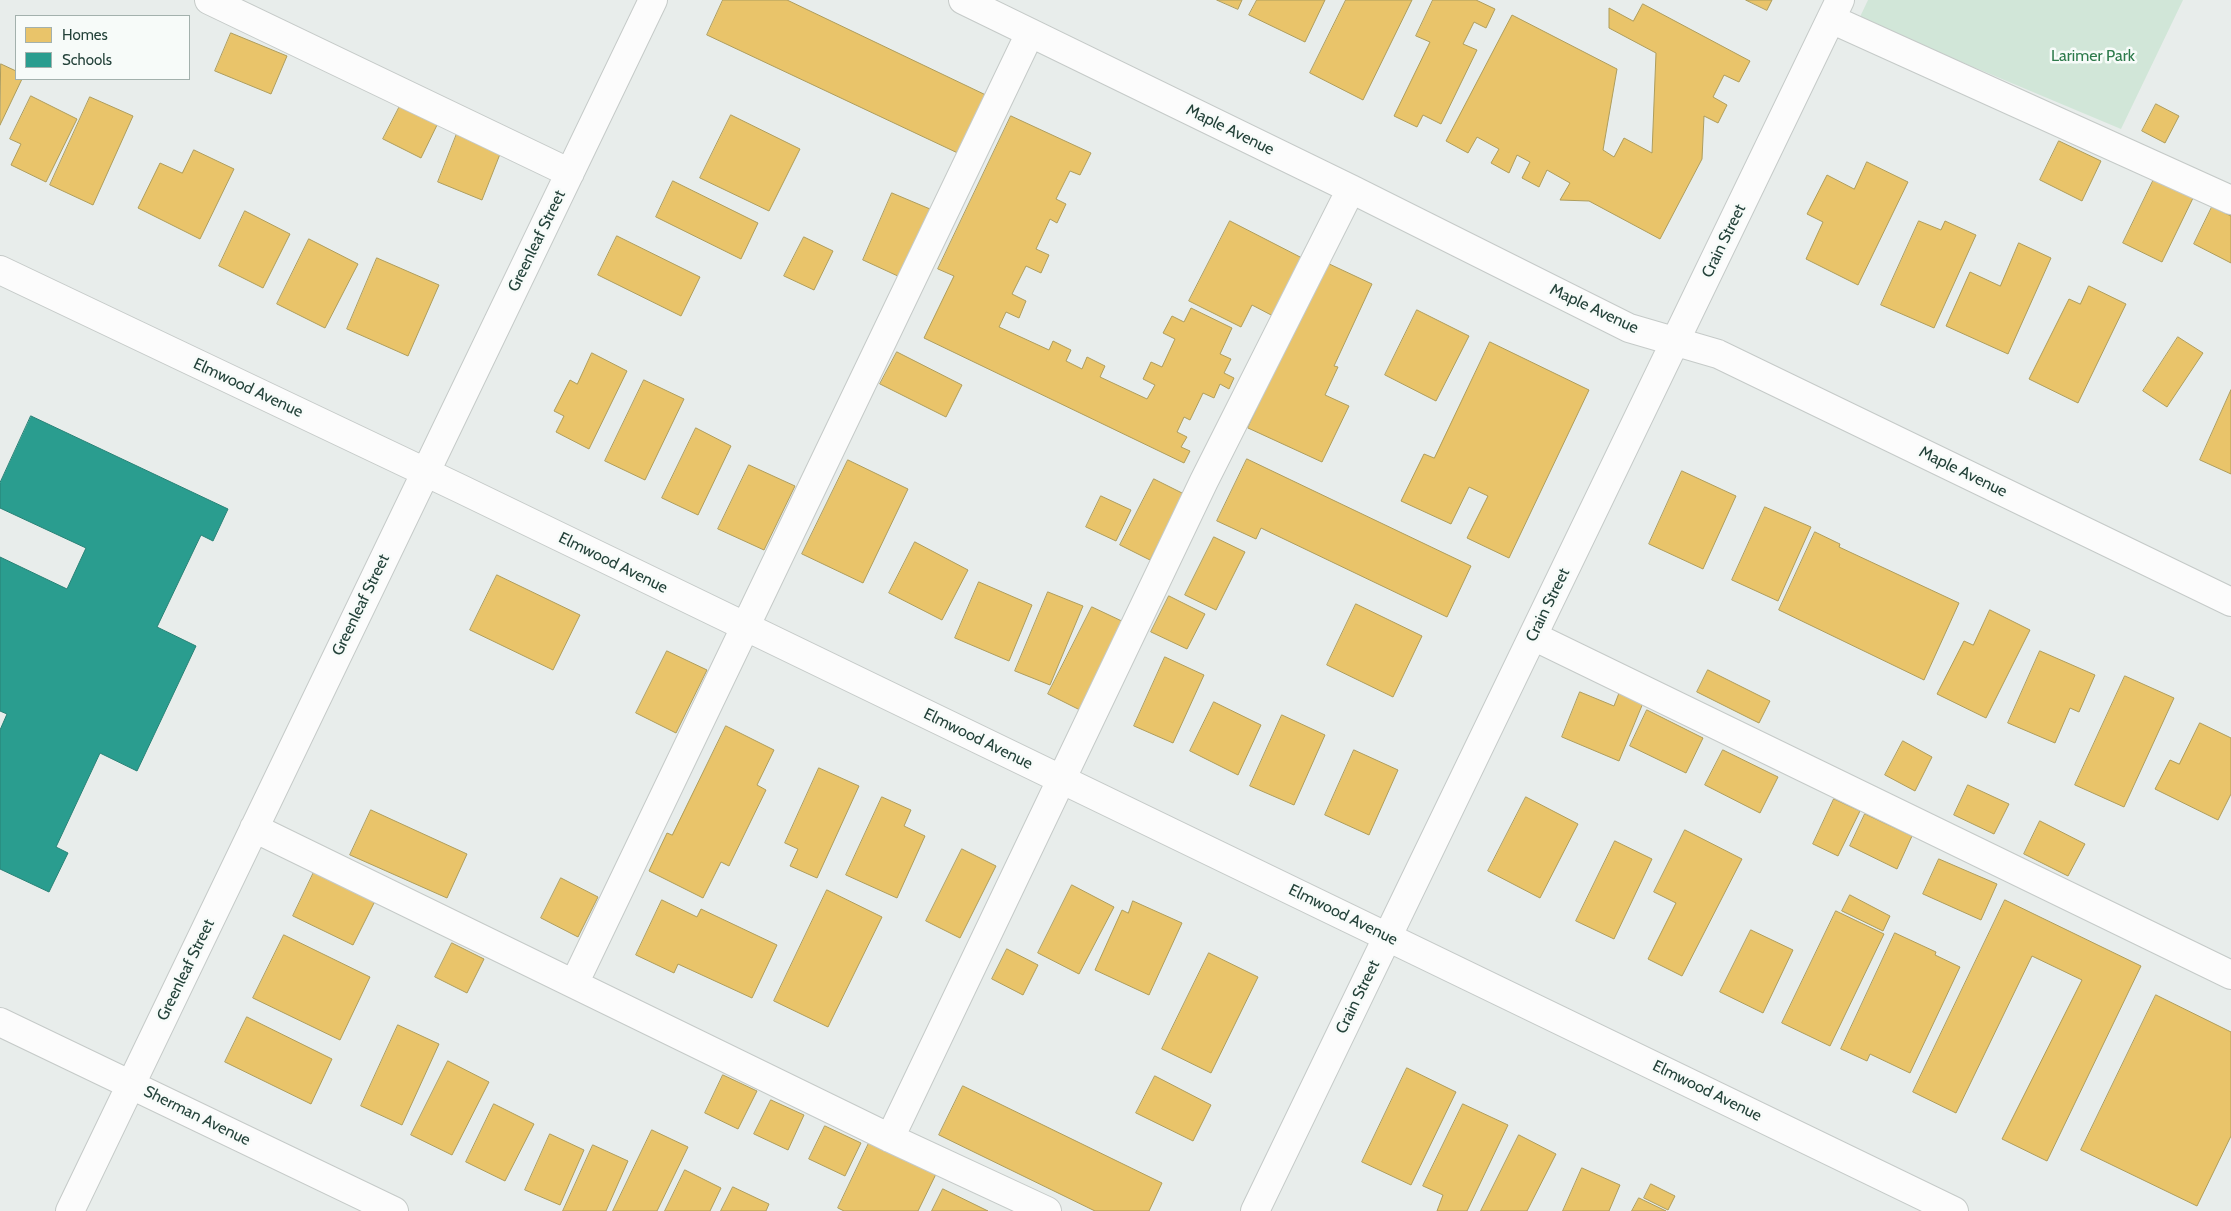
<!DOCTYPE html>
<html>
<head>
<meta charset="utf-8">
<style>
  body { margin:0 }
  #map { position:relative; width:2231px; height:1211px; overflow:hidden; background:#e8edeb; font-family:Cabin,sans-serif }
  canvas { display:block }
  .legend { position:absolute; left:15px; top:15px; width:175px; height:65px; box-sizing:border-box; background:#f7fbf9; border:1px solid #a3b1ad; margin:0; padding:6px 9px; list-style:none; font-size:15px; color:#24423a }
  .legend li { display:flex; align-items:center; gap:10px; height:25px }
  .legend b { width:25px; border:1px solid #a3b1ad }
</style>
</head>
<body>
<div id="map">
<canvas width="2231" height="1211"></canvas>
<ul class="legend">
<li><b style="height:14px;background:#e9c46a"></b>Homes</li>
<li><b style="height:14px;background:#2a9d8f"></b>Schools</li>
</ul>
</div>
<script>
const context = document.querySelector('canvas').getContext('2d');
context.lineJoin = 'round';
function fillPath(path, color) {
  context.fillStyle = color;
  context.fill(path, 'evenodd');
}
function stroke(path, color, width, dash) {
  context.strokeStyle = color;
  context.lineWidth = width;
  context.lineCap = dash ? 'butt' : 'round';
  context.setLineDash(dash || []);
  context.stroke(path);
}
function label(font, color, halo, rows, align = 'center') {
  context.font = font + ' Cabin,sans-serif';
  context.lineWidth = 5;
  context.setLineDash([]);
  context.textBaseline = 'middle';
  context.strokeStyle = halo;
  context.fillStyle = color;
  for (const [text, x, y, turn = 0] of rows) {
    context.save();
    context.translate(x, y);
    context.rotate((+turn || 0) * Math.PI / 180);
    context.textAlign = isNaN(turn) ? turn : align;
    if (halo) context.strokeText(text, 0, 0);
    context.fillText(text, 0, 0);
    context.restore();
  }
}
fillPath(new Path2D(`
  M1868,0h315l-62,129 -262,-110z`), '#d1e6d8');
const homes = new Path2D(`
  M723,0h64l203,97 -28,58 -255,-120z
  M1217,0h25l-4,9z
  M1257,0h68l-20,42 -56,-27z
  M1346,0h66l-49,100 -53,-27z
  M1433,0h43l19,9 -9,19 -12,-6 -11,22 14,6 -36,74 -18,-9 -6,12 -23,-11 36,-74 -14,-6z
  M1746,0h26l-5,10z
  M1643,4l107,57 -11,21 -15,-7 -11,22 14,8 -9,18 -14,-7 -2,43 -42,80 -71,-38 -29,-1 10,-17 -23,-13 -8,17 -17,-9 8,-16 -13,-7 -8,18 -18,-10 8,-14 -22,-12 -9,16 -22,-12 66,-126 105,54 -14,81 11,7 10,-19 28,15 4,-100 -47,-25v-20l24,13z
  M231,33l56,23 -16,38 -56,-23z
  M1,64l15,7v8h6l-22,46z
  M31,96l46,23 -31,63 -35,-17 10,-21 -11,-5z
  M90,97l43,19 -40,89 -43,-20z
  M401,104l37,19 -17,35 -38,-19z
  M2156,104l23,12 -14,27 -23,-12z
  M731,115l69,34 -31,62 -69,-33z
  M1011,116l80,37 -11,22 -10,-4 -14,28 10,5 -9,19 -7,-4 -14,30 13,6 -8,18 -15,-7 -14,28 14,7 -7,17 -13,-6 -7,15 50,23 4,-9 18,9 -5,11 16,8 5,-12 18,9 -5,11 47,22 8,-14 -12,-6 8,-17 11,5 13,-28 -12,-6 9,-17 12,6 7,-14 41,20 -12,26 11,5 -7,14 10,5 -5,11 -9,-5 -6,14 -11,-5 -13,27 -6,-3 -7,15 10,5 -6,10 9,4 -6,12 -260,-125 30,-62 -16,-7z
  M458,131l44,18 -20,51 -44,-18z
  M2059,141l42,20 -19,40 -42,-21z
  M194,150l40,19 -34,70 -62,-31 22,-45 22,10z
  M1867,162l41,20 -50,103 -52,-26 17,-37 -16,-8 20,-39 27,14z
  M2155,177l39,19 -32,66 -39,-19z
  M673,181l85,42 -17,36 -85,-42z
  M892,193l38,16 -30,68 -37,-17z
  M2212,207l19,9v47l-37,-19z
  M245,211l45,23 -27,54 -44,-22z
  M1230,221l74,38 -29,58 -23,-12 -11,22 -52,-26z
  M1919,221l22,9 4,-9 31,14 -42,93 -53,-23z
  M617,236l83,41 -19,39 -83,-41z
  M804,237l29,14 -19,39 -30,-14z
  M309,239l49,25 -33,64 -48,-24z
  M2019,243l32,15 -43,96 -62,-28 24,-54 30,14z
  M377,258l62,27 -31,71 -61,-27z
  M1325,262l47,22 -38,82 4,1 -13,28 24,11 -27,56 -74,-34z
  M2089,286l37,18 -48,99 -49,-24 40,-80 11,5z
  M1417,310l52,26 -33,65 -51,-26z
  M2178,337l25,16 -36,54 -24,-16z
  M1490,342l99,48 -80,168 -42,-20 21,-42 -19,-9 -18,37 -50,-23 23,-47 10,4z
  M897,352l65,33 -16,32 -66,-33z
  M592,353l35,18 -38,78 -33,-17 8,-16 -10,-5 16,-31 7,4z
  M644,380l40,19 -39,81 -40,-19z
  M2231,390v84l-31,-14z
  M696,428l35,18 -33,69 -36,-17z
  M1247,459l224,107 -24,51 -186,-89 -5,11 -39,-18z
  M848,460l60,29 -45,94 -61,-29z
  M749,465l46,21 -31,64 -46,-21z
  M1682,471l54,25 -33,73 -54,-25z
  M1154,479l30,15 -34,66 -30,-15z
  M1101,496l30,14 -15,31 -30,-14z
  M1765,507l46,20 -33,74 -46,-21z
  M1815,532l25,12 -1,3 120,56 -35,77 -145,-70z
  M1214,537l31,15 -29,58 -31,-15z
  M915,542l53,28 -26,50 -53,-27z
  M497,575l83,40 -27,55 -83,-40z
  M979,582l53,23 -23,56 -54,-23z
  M1048,592l35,14 -33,79 -35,-14z
  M1169,596l36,18 -18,35 -36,-17z
  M1356,604l66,32 -29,61 -66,-32z
  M1092,607l34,16 -44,88 -34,-17z
  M1990,610l40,20 -44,88 -49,-24 27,-53 9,4z
  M667,651l40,19 -31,63 -40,-20z
  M2040,651l55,24 -16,37 -9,-4 -15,35 -47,-20z
  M1165,657l39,18 -31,68 -39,-17z
  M1708,670l62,31 -11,22 -62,-31z
  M2125,676l49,22 -50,109 -49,-22z
  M1580,692l34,14 5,-13 24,10 -24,58 -57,-24z
  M1214,702l47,23 -23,50 -48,-24z
  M1647,710l56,28 -17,35 -56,-27z
  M1282,715l43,20 -31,70 -44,-19z
  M2200,723l31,15v56l-13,26 -63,-31 15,-29 9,4z
  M726,726l48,24 -17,35 9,5 -37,76 -8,-4 -18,36 -54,-27 18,-38 5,2z
  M1903,741l29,16 -17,34 -30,-16z
  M1354,750l44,20 -29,65 -44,-20z
  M1723,750l55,27 -18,36 -55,-28z
  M819,768l40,18 -42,92 -27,-12 8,-17 -13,-6z
  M1968,785l41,19 -15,30 -40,-19z
  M882,797l29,13 -7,16 21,10 -28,62 -51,-23z
  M1526,797l52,27 -38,74 -52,-27z
  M1834,799l26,12 -22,45 -25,-12z
  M371,810l96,44 -20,44 -97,-43z
  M1865,814l47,22 -15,33 -47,-23z
  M2040,821l45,23 -17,32 -44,-22z
  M1685,830l57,29 -60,117 -34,-17 28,-56 -22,-11z
  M1615,841l37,18 -38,80 -38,-18z
  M962,849l34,17 -36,72 -34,-17z
  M1939,859l58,25 -16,36 -58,-26z
  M314,872l61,29 -22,44 -60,-29z
  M561,878l37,19 -20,40 -37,-19z
  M1072,885l42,22 -35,67 -41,-21z
  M827,890l55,27 -54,110 -54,-26z
  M1850,895l40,21 -7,15 -41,-20z
  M662,900l35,17 4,-8 76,36 -25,53 -74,-34 -4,9 -38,-18z
  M2005,900l136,66 -94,195 -45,-22 80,-159 -50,-24 -76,157 -43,-21z
  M1133,901l49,22 -33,72 -54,-25 27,-60 6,3z
  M1836,911l48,23 -54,112 -48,-23z
  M1751,930l42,20 -30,63 -43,-21z
  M1895,933l41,19 -1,3 25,12 -50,106 -40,-19 -3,7 -26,-12z
  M284,935l86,42 -30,63 -87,-42z
  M452,943l32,16 -17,34 -32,-16z
  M1007,949l31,16 -15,30 -31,-16z
  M1209,953l49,24 -47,96 -49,-24z
  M2156,995l75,37v104l-34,70 -116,-56z
  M247,1017l85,42 -21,45 -86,-42z
  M398,1025l41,19 -37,81 -41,-19z
  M448,1061l41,21 -37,73 -41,-20z
  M1407,1068l49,24 -45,93 -49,-23z
  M723,1075l34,16 -19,38 -33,-16z
  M1155,1076l56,29 -18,36 -57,-28z
  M963,1086l199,97 -13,28h-54l-156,-76z
  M771,1100l33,15 -16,35 -34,-16z
  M494,1104l40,20 -29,57 -39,-19z
  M1463,1104l45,21 -41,86h-30l6,-16 -20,-9z
  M825,1126l36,17 -16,33 -36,-17z
  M652,1130l36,17 -31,64h-44z
  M550,1134l34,16 -24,55 -35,-15z
  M1519,1135l37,19 -29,57h-46z
  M869,1143l67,31 -18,37h-74l-6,-3z
  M593,1145l35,16 -22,50h-43z
  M1582,1168l38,17 -11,26h-46z
  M685,1170l36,18 -11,23h-45z
  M1651,1184l24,12 -7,14 -24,-12z
  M733,1187l36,17 -3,7h-45z
  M943,1189l45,22h-56z
  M1639,1198l27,13h-34z`);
fillPath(homes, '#e9c46a');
stroke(homes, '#ae9d5c', 1);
const schools = new Path2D(`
  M31,416l197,93 -15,32 -12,-6 -44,92 39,19 -59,125 -37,-18 -44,94 12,6 -19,39 -49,-23v-139l7,-16 -7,-3v-154l67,32 19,-41 -86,-40v-25z`);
fillPath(schools, '#2a9d8f');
stroke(schools, '#288276', 1);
const minor = new Path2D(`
  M209,0l361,173
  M963,0l388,189 278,139 89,26 513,248
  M1831,19l400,181
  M0,270l461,219 1493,722
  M1533,636l698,339
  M254,828l636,310 157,73
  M574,984l456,-951
  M0,1022l394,189
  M890,1138l314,-657 147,-292
  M70,1211l583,-1211
  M1255,1211l585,-1211`);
stroke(minor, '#c5cac8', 30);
stroke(minor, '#fcfcfc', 28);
label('16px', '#2d7a4b', '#f7fbf9', [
  ["Larimer Park",2093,56]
]);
label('16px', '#24423a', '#f7fbf9', [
  ["Maple Avenue",1230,130,26],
  ["Greenleaf Street",537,241,-64],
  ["Crain Street",1724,241,-64],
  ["Maple Avenue",1594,309,25],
  ["Elmwood Avenue",248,388,25],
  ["Maple Avenue",1963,472,26],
  ["Elmwood Avenue",613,563,26],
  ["Greenleaf Street",361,605,-64],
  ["Crain Street",1548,605,-64],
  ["Elmwood Avenue",978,739,26],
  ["Elmwood Avenue",1343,915,26],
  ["Greenleaf Street",186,970,-64],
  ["Crain Street",1358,997,-64],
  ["Elmwood Avenue",1707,1091,26],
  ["Sherman Avenue",197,1116,26]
]);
</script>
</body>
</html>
